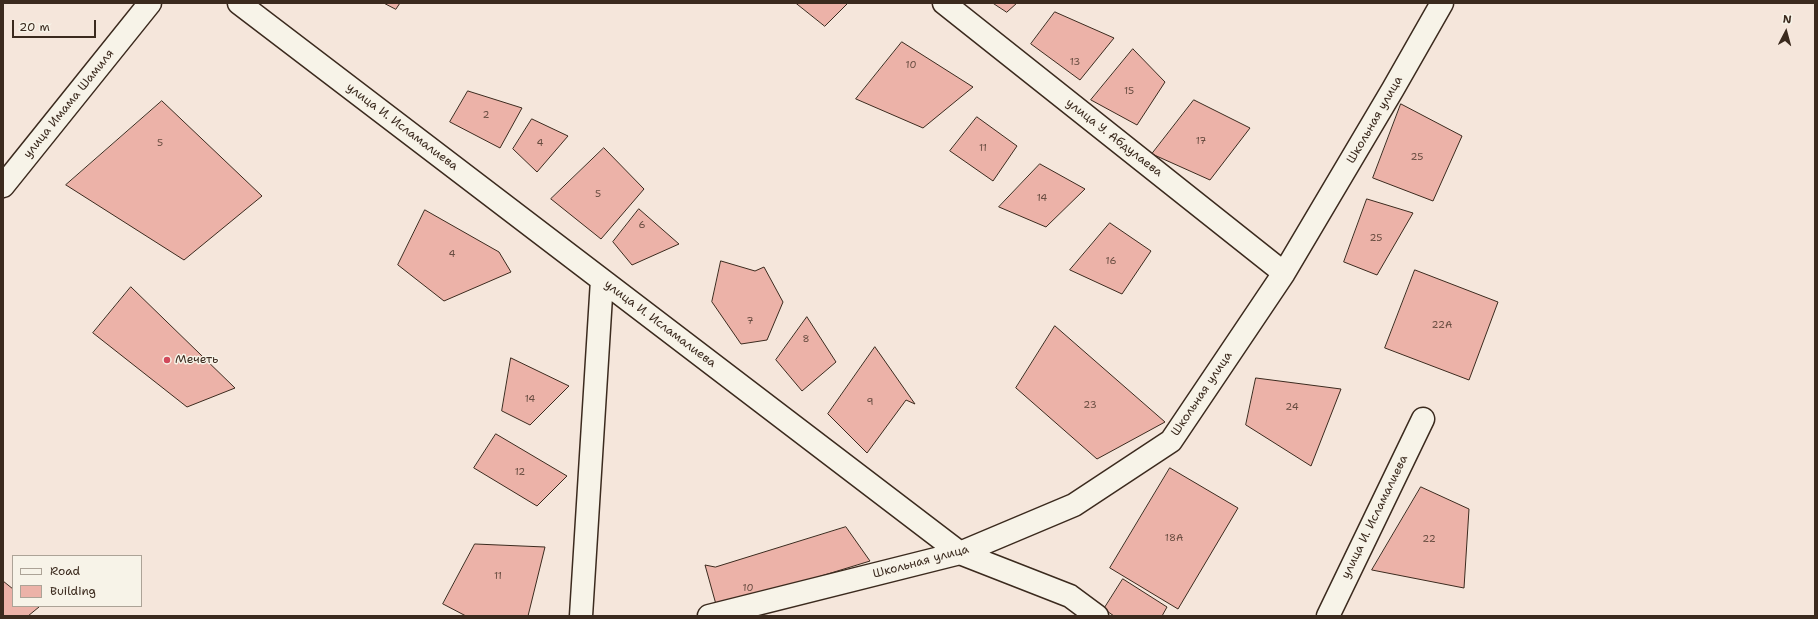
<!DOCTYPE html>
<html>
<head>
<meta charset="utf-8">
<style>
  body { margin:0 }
  #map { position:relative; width:1818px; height:619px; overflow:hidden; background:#f5e6db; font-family:"Shantell Sans",sans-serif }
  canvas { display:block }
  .frame { position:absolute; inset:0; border:4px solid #3b2a1e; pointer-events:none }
  .legend { position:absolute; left:12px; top:555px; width:130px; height:52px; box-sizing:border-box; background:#f7f3e8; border:1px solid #aca397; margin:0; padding:5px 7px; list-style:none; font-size:12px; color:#3b2a1e }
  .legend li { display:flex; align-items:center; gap:8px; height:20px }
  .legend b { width:20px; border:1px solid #aca397 }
  .north { position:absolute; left:1766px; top:12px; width:40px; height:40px; -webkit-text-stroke:3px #f7f3e8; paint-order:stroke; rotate:6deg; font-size:11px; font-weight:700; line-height:16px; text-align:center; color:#3b2a1e }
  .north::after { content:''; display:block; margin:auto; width:14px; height:18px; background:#3b2a1e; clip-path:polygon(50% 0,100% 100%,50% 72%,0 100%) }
  .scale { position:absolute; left:12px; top:20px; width:84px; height:18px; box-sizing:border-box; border:2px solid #3b2a1e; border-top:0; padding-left:5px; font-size:12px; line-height:14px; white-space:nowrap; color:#3b2a1e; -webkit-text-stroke:3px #f7f3e8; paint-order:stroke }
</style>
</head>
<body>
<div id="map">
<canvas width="1818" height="619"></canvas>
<div class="frame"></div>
<ul class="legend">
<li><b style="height:5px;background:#f7f3e8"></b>Road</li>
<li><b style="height:11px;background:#ecb2a8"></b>Building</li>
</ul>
<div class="north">N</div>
<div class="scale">20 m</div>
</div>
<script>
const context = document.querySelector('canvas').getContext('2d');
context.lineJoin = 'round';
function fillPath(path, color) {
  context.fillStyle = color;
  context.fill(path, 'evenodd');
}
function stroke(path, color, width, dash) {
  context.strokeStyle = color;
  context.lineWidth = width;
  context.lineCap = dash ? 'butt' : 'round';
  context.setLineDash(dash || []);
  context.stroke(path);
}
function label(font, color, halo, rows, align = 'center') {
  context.font = font + ' "Shantell Sans",sans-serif';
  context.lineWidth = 3;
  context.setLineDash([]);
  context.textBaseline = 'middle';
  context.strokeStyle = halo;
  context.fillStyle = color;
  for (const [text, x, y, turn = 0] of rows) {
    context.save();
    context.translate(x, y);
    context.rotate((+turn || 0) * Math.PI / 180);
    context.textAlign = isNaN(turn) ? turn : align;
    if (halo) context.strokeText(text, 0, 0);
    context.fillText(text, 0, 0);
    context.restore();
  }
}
const building = new Path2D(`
  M384,3h16l-4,6z
  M796,3h52l-23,23z
  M993,3h24l-10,9z
  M1055,12l59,26 -34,42 -49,-36z
  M902,42l71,45 -50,41 -67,-29z
  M1133,49l32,33 -28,43 -46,-25z
  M468,91l54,17 -22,40 -50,-26z
  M1194,100l56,28 -40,52 -58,-26z
  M162,101l100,95 -78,64 -118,-75z
  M1401,104l61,32 -29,65 -60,-23z
  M977,117l40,29 -24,35 -43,-30z
  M532,119l36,17 -31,36 -24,-23z
  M604,148l40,41 -43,50 -50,-40z
  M1040,164l45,25 -39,38 -47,-20z
  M1367,199l46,14 -36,62 -33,-13z
  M639,209l40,35 -47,21 -19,-23z
  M425,210l74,42 12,20 -67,29 -46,-36z
  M1110,223l41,28 -29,43 -52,-24z
  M721,261l34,10 9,-4 19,35 -16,38 -26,4 -29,-42z
  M1415,270l83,32 -29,78 -84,-32z
  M131,287l104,101 -48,19 -94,-74z
  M807,317l29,45 -34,29 -26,-31z
  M1055,326l110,96 -68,37 -81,-71z
  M875,347l40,57 -9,-4 -39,53 -39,-39z
  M511,358l58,28 -39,39 -28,-14z
  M1256,378l85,11 -30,77 -65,-41z
  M496,434l71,42 -30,30 -63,-38z
  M1170,468l68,40 -60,101 -68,-41z
  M1421,487l48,22 -5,79 -92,-18z
  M846,527l24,34 -153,47 -12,-43 10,2z
  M475,544l70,3 -17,69h-62l-23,-12z
  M1123,579l44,28 -5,9h-48l-10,-7z
  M3,581l10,8v17h24l2,1 -11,9h-25z`);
fillPath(building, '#ecb2a8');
stroke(building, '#3b2a1e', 1);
const street = new Path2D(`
  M239,3l721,550 110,43 27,20
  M944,3l340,270
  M3,186l147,-183
  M581,616l21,-336
  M709,616l251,-63 114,-48 97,-64 113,-168 109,-184 49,-86
  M1328,616l95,-197`);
stroke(street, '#3b2a1e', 25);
stroke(street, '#f7f3e8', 22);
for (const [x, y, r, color] of [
  [167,360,4,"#d1495b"]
]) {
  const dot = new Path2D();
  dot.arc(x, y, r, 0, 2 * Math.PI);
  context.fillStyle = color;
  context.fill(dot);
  stroke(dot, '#f7f3e8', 1.5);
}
label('10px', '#674c40', null, [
  ["13",1075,62],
  ["10",911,65],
  ["15",1129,91],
  ["2",486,115],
  ["17",1201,141],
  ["5",160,143],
  ["4",540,143],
  ["11",983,148],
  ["25",1417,157],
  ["5",598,194],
  ["14",1042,198],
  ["6",642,225],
  ["25",1376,238],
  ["4",452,254],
  ["16",1111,261],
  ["7",750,321],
  ["22А",1442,325],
  ["8",806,339],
  ["14",530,399],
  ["9",870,402],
  ["23",1090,405],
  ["24",1292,407],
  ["12",520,472],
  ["18А",1174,538],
  ["22",1429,539],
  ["11",498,576],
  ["10",748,588]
]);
label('12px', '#3b2a1e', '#f7f3e8', [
  ["улица Имама Шамиля",69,104,-51],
  ["Школьная улица",1375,120,-60],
  ["улица И. Исламалиева",402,127,37],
  ["улица У. Абдулаева",1114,138,38],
  ["улица И. Исламалиева",660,324,37],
  ["Школьная улица",1202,394,-56],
  ["улица И. Исламалиева",1375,517,-64],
  ["Школьная улица",921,562,-15]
]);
label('12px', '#3b2a1e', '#f7f3e8', [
  ["Мечеть",175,360]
], 'left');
</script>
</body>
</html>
